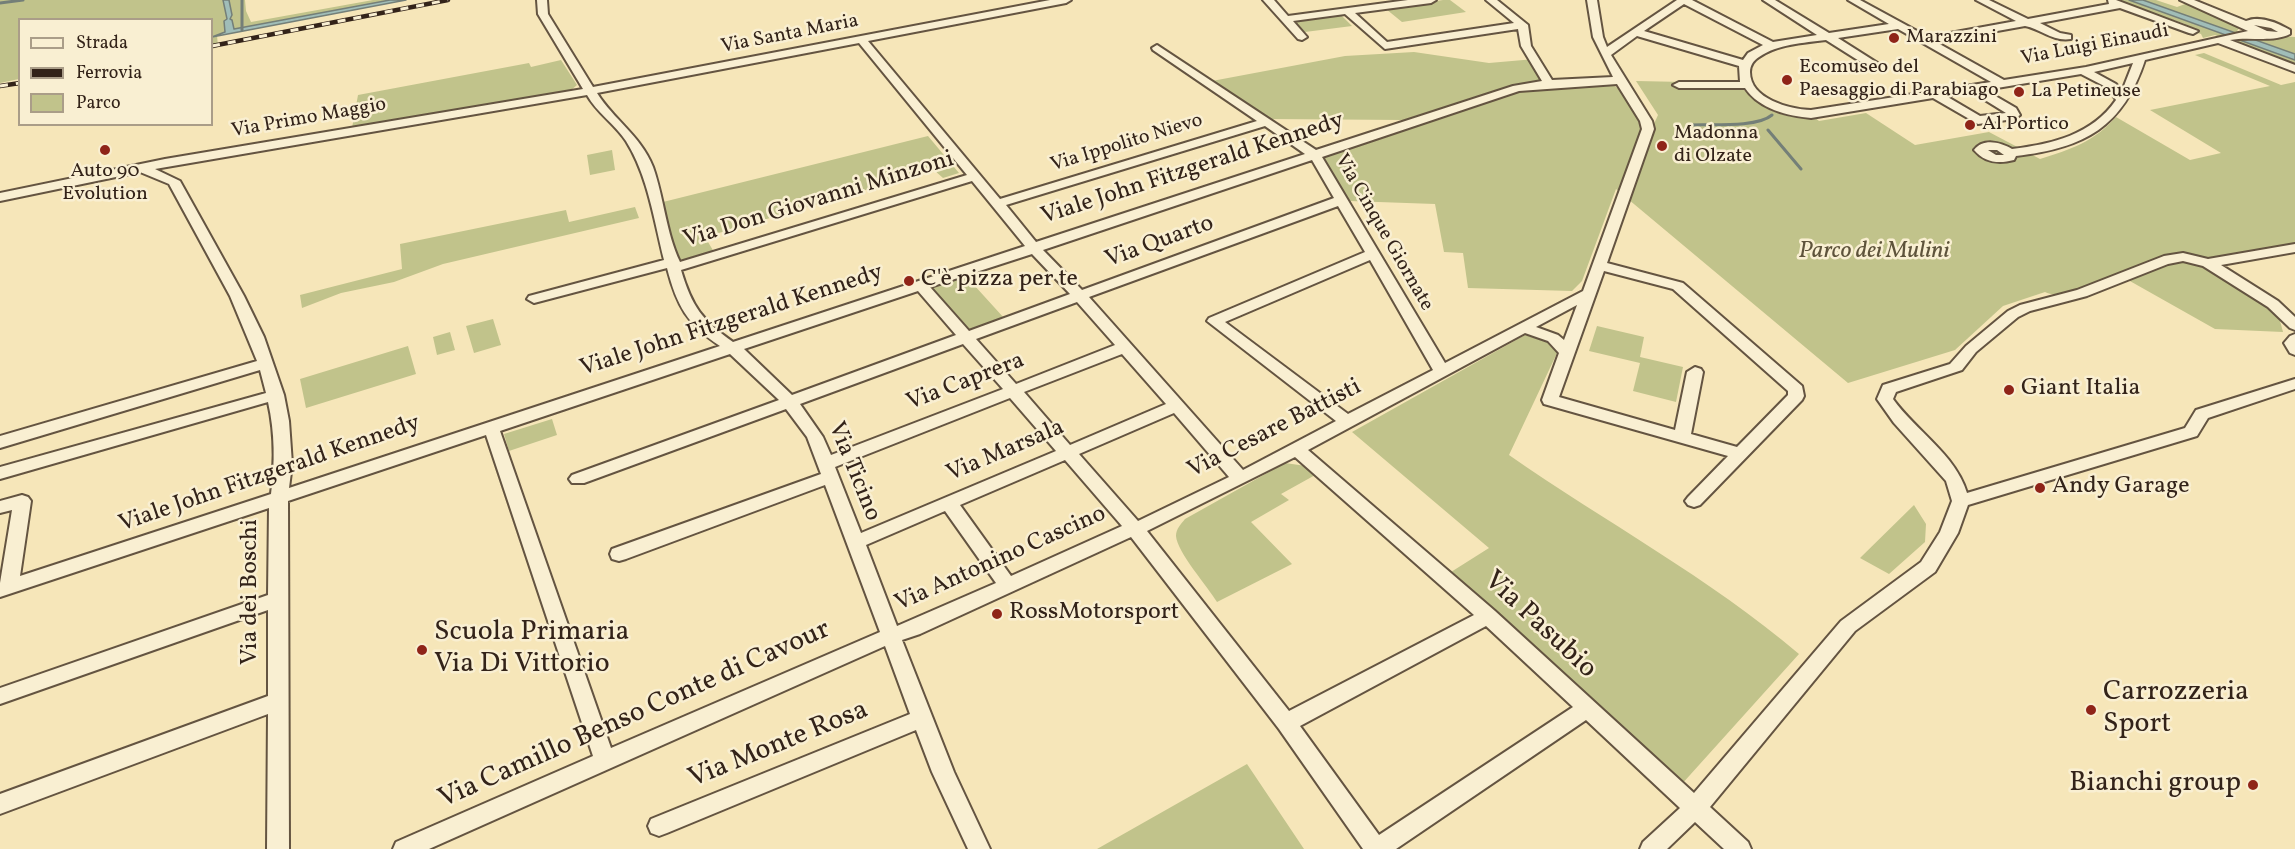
<!DOCTYPE html>
<html>
<head>
<meta charset="utf-8">
<style>
  body { margin:0 }
  #map { position:relative; width:2295px; height:849px; overflow:hidden; background:#f6e6b9; font-family:Vollkorn,serif }
  canvas { display:block }
  .legend { position:absolute; left:18px; top:18px; width:195px; height:108px; box-sizing:border-box; background:#f9efd2; border:2px solid #aa9d88; margin:0; padding:8px 10px; list-style:none; font-size:18px; color:#332319 }
  .legend li { display:flex; align-items:center; gap:12px; height:30px }
  .legend b { width:30px; border:2px solid #aa9d88 }
</style>
</head>
<body>
<div id="map">
<canvas width="2295" height="849"></canvas>
<ul class="legend">
<li><b style="height:8px;background:#f9efd2"></b>Strada</li>
<li><b style="height:8px;background:#332319"></b>Ferrovia</li>
<li><b style="height:16px;background:#c1c38b"></b>Parco</li>
</ul>
</div>
<script>
const context = document.querySelector('canvas').getContext('2d');
context.lineJoin = 'round';
function fillPath(path, color) {
  context.fillStyle = color;
  context.fill(path, 'evenodd');
}
function stroke(path, color, width, dash) {
  context.strokeStyle = color;
  context.lineWidth = width;
  context.lineCap = dash ? 'butt' : 'round';
  context.setLineDash(dash || []);
  context.stroke(path);
}
function label(font, color, halo, rows, align = 'center') {
  context.font = font + ' Vollkorn,serif';
  context.lineWidth = 5;
  context.setLineDash([]);
  context.textBaseline = 'middle';
  context.strokeStyle = halo;
  context.fillStyle = color;
  for (const [text, x, y, turn = 0] of rows) {
    context.save();
    context.translate(x, y);
    context.rotate((+turn || 0) * Math.PI / 180);
    context.textAlign = isNaN(turn) ? turn : align;
    if (halo) context.strokeText(text, 0, 0);
    context.fillText(text, 0, 0);
    context.restore();
  }
}
fillPath(new Path2D(`
  M0,0h245l1,11 5,11 122,-22h17l-143,27 -30,8 1,12 -6,2v-29h-192l-1,59 -19,4z
  M1443,0h7l16,12 -64,10 -16,-13z
  M2115,0h41l21,7 11,-4 52,24 -3,4 10,3 48,3v31l-62,-27 -3,1 -15,-7 -12,3 -2,-4 -23,-7 7,-3z
  M1341,15l11,11 -47,6 -11,-10z
  M1414,52l75,11 46,-4 20,26c17,0 40,-5 56,0 16,4 32,28 32,44 0,9 -3,19 -4,28l19,-42 -22,-34 49,1 2,4 50,1c10,3 15,11 23,17 16,11 35,15 54,13l5,4 47,-8 49,32 74,-13 51,27c30,-9 55,-18 76,-42l74,43 31,-7 -71,-43 120,-24 -75,-31 9,-2 77,32 14,-3v161l-87,17 54,41 17,16 4,15 -68,-3 -94,-53c-17,6 -61,25 -76,16l-42,14 -48,44 -107,33 -232,-194 -34,92 -10,10 -104,-3 -5,-35 -19,-1 -9,-48 -85,-3 -25,-38v-7l88,-31 -8,-5 -136,-1 -57,-38 133,-25z
  M561,60l16,25 -7,6 -218,37 6,-33 171,-32 2,4z
  M928,136l31,37 -16,5 -9,-8 -229,67 9,15 -36,12 -15,-62z
  M612,150l3,20 -25,5 -3,-20z
  M635,207l4,11 -196,46 -49,18 -53,11 -39,15 -2,-13 102,-26 -2,-25 166,-34 3,12z
  M964,274l40,44 -36,14 -39,-45z
  M493,319l8,26 -27,8 -8,-27z
  M1597,326l47,11 -4,20 43,10 -7,35 -43,-11 7,-28 -51,-12z
  M450,332l5,18 -18,5 -4,-18z
  M1525,335l26,8 7,8 -49,104c96,67 201,123 290,199l-118,131 -230,-213 38,-24 -137,-116z
  M408,346l8,28 -110,34 -6,-29z
  M552,419l5,16 -48,16 -5,-17z
  M1285,463l21,3 11,8 -36,20 8,6 -38,22 41,42 -75,38c-9,-15 -40,-50 -41,-66 0,-7 5,-12 9,-17z
  M1914,505l12,19 -1,18 -36,32 -29,-16z
  M1247,764l57,85h-207z`), '#c1c38b');
const water = new Path2D(`
  M223,0h6l3,15 -2,4 2,1 2,9 156,-29h16l-194,37 13,-5 -1,-11 3,-2z
  M2129,0h14l152,54v6z`);
fillPath(water, '#a0bdb8');
stroke(water, '#747f78', 1.5);
stroke(new Path2D(`
  M242,0v30
  M0,3l23,-3
  M1690,125c20,-1 67,3 82,-10
  M1768,130l33,39`), '#747f78', 3);
const minor = new Path2D(`
  M537,0h10l1,14 45,73 457,-87h21l-5,3 -198,38 132,158 257,-78 -104,-71 -1,-2 5,-3 159,105 197,-64 29,-5 -21,-35 -3,-17 -133,20 -40,-35 -52,7 14,16 -5,3 -4,-1 -35,-39h11l14,16 120,-16h28l-5,3 -76,10 32,29 127,-19 -28,-23h11l31,25 3,21 21,34 61,-3 -20,-40 -6,-37h10l6,37 4,10 70,-47h15l81,42 44,-7 -54,-35h12l54,33 60,-9 -41,-24h12l68,37 88,-16 -40,-21h13l39,19 81,-15 -1,-4h8l82,31 -5,3 -4,-1 -69,-25 -80,15 20,10 11,2v4c-18,3 -30,-10 -46,-13l-89,16 68,38 82,-13 162,-36 -68,-31h14l52,21c14,-6 32,2 44,9v4c-18,9 -40,2 -60,6l65,25v7l-77,-29 -73,17c-22,67 -60,88 -129,96l-2,4c-15,4 -29,3 -40,-10 9,-12 26,-8 38,-1 40,-5 80,-14 104,-49l-8,-12 -27,-14 -96,16 31,18 4,7 -6,4 -36,5 -45,-26 -122,20c-23,-2 -52,-9 -66,-30h-66l-6,-3 6,-3h61l-1,-16 -102,-30 -26,19 41,66 2,8 -47,134 76,20 119,103 2,10 -2,4 -102,105 -6,2 -6,-2 -3,-4 3,-4 40,-41 -184,-52 -2,-4 17,-47 -11,-12 -23,-8 -217,117 187,161 199,182 147,-172 80,-59 19,-30 12,-31 -6,-20 -52,-58 -17,-24 6,-14 67,-21 16,-18 42,-35 12,-6 57,-15 87,-34 19,-3 25,6 87,-15v8l-74,13 57,36 17,16v13l-5,-2 -22,-21 -65,-41 -20,-5 -15,3 -81,32 -57,15 -12,6 -42,35 -14,18 -66,22 -3,7c23,32 62,55 74,94l218,-65 11,-18 99,-31v10l-87,29 -11,18 -229,69 -10,28 -23,39 -80,59 -145,176 38,35 3,7h-27l-29,-27 -28,27h-27l3,-7 37,-34 -94,-88 -190,129h-33l-84,-120 -148,-192 -211,97 -18,6 52,132 36,77h-22l-36,-77 -16,-42 -249,103 -8,3 -8,-3 -3,-7 3,-7 259,-105 -25,-68 -456,203h-36l3,-7 197,-86 -107,-321 -198,66 1,348h-22l1,-135 -268,100v-20l268,-98v-86l-268,94v-16l268,-93 1,-87 -269,89v-14l12,-73 -12,3v-12l22,-6 6,2 3,4 -11,75 251,-82c4,-31 4,-61 -3,-92l-268,77v-12l266,-74 -6,-23 -260,78v-12l257,-75 -27,-65 -61,-112 -29,-12 -140,29v-8l165,-34 418,-70 -45,-75zM1684,4l79,41 -15,8 -5,7 -99,-29zM2254,25l17,3 7,4 -11,-1zM1898,29l93,53 -180,28c-22,-1 -61,-11 -61,-38 0,-7 4,-12 9,-15 19,-13 44,-14 67,-17l38,24 -21,4v4l36,-4v-4l-41,-26zM859,43l108,132 -287,87c-14,-29 -16,-64 -27,-95 -12,-31 -39,-47 -56,-74zM2133,63l-11,28 -6,-7 -22,-12zM1617,84l23,37 2,8 -59,162 -138,72 -123,-206 197,-66zM1972,92l34,21 -26,3 -34,-20zM587,95c10,18 28,29 39,46 22,35 28,79 38,119l-135,36 -2,3 7,4 133,-35c10,38 20,56 53,78l-431,142 3,-24 -3,-43 -5,-26 -20,-58 -20,-41 -64,-115 -25,-12zM1265,126l40,28 -269,88 -30,-37zM1988,150h9l7,5h-8zM1312,160l22,38 -252,92 -39,-40zM972,181l53,65 -292,96c-31,-22 -41,-35 -52,-72zM1338,206l27,46 -156,66 -2,3 129,100 -93,49 -154,-173zM1032,254l38,40 -101,37 -39,-44zM1370,260l63,110 -85,44 -123,-92zM1604,271l69,18 115,102v4l-51,52 -46,-13 12,-62 -2,-3 -6,-2 -8,5 -12,58 -116,-33zM918,291l38,44 -164,60 -48,-46zM1077,302l38,43 -99,39 -40,-45zM1577,305l-13,35 -6,-5 -22,-8zM963,344l40,45 -172,66 -8,-18 -23,-33zM730,354l49,46 -207,75 -3,4 3,4h12l202,-74 21,28 14,37 -209,75 -2,5 2,5 7,2 7,-2 199,-74 55,147 -269,116 -111,-317zM1122,354l44,50 -96,41 -46,-53zM1010,398l46,53 -195,82 -26,-66zM1174,413l55,64 -91,44 -59,-67zM1295,457l179,158 -185,96 -142,-180zM1065,460l57,66 -111,50 -51,-71zM945,511l51,72 -99,43 -31,-81zM1486,626l87,81 -194,128 -79,-109z
  M2295,334v21l-5,-2 -6,-10 6,-7z`);
stroke(minor, '#645441', 4);
fillPath(minor, '#f9efd2');
const rail = new Path2D(`
  M212,46l236,-46
  M0,86l20,-3`);
stroke(rail, '#332319', 4.5);
stroke(rail, '#f9efd2', 3, [8]);
for (const [x, y, r, color] of [
  [1894,38,6,"#8f2418"],
  [1787,80,6,"#8f2418"],
  [2019,92,6,"#8f2418"],
  [1970,125,6,"#8f2418"],
  [1662,146,6,"#8f2418"],
  [105,150,6,"#8f2418"],
  [909,281,6,"#8f2418"],
  [2009,390,6,"#8f2418"],
  [2040,488,6,"#8f2418"],
  [997,614,6,"#8f2418"],
  [422,650,6,"#8f2418"],
  [2091,710,6,"#8f2418"],
  [2253,785,6,"#8f2418"]
]) {
  const dot = new Path2D();
  dot.arc(x, y, r, 0, 2 * Math.PI);
  context.fillStyle = color;
  context.fill(dot);
  stroke(dot, '#f9efd2', 2);
}
label('20px', '#332319', '#f9efd2', [
  ["Via Santa Maria",790,35,-11],
  ["Via Luigi Einaudi",2095,46,-11],
  ["Via Primo Maggio",309,119,-10],
  ["Via Ippolito Nievo",1127,144,-17],
  ["Via Cinque Giornate",1383,233,60]
]);
label('20px', '#332319', '#f9efd2', [
  ["Marazzini",1906,38],
  ["Ecomuseo del",1799,68],
  ["Paesaggio di Parabiago",1799,91],
  ["La Petineuse",2031,92],
  ["Al Portico",1982,125],
  ["Madonna",1674,134],
  ["di Olzate",1674,157],
  ["Auto 90",105,172,"center"],
  ["Evolution",105,195,"center"]
], 'left');
label('24px', '#332319', '#f9efd2', [
  ["Viale John Fitzgerald Kennedy",1193,170,-18],
  ["Via Don Giovanni Minzoni",819,201,-17],
  ["Via Quarto",1160,243,-20],
  ["Viale John Fitzgerald Kennedy",732,322,-18],
  ["Via Caprera",966,383,-21],
  ["Via Cesare Battisti",1275,430,-27],
  ["Via Marsala",1006,452,-23],
  ["Via Ticino",853,472,68],
  ["Viale John Fitzgerald Kennedy",270,475,-19],
  ["Via Antonino Cascino",1001,560,-24],
  ["Via dei Boschi",252,592,-90]
]);
label('italic 24px', '#5e533b', '#f9efd2', [
  ["Parco dei Mulini",1874,253]
]);
label('24px', '#332319', '#f9efd2', [
  ["C'è pizza per te",921,281],
  ["Giant Italia",2021,390],
  ["Andy Garage",2052,488],
  ["RossMotorsport",1009,614]
], 'left');
label('28px', '#332319', '#f9efd2', [
  ["Via Pasubio",1539,626,43],
  ["Via Camillo Benso Conte di Cavour",635,716,-24],
  ["Via Monte Rosa",779,746,-22]
]);
label('28px', '#332319', '#f9efd2', [
  ["Scuola Primaria",434,634],
  ["Via Di Vittorio",434,666],
  ["Carrozzeria",2103,694],
  ["Sport",2103,726],
  ["Bianchi group",2241,785,"right"]
], 'left');
</script>
</body>
</html>
